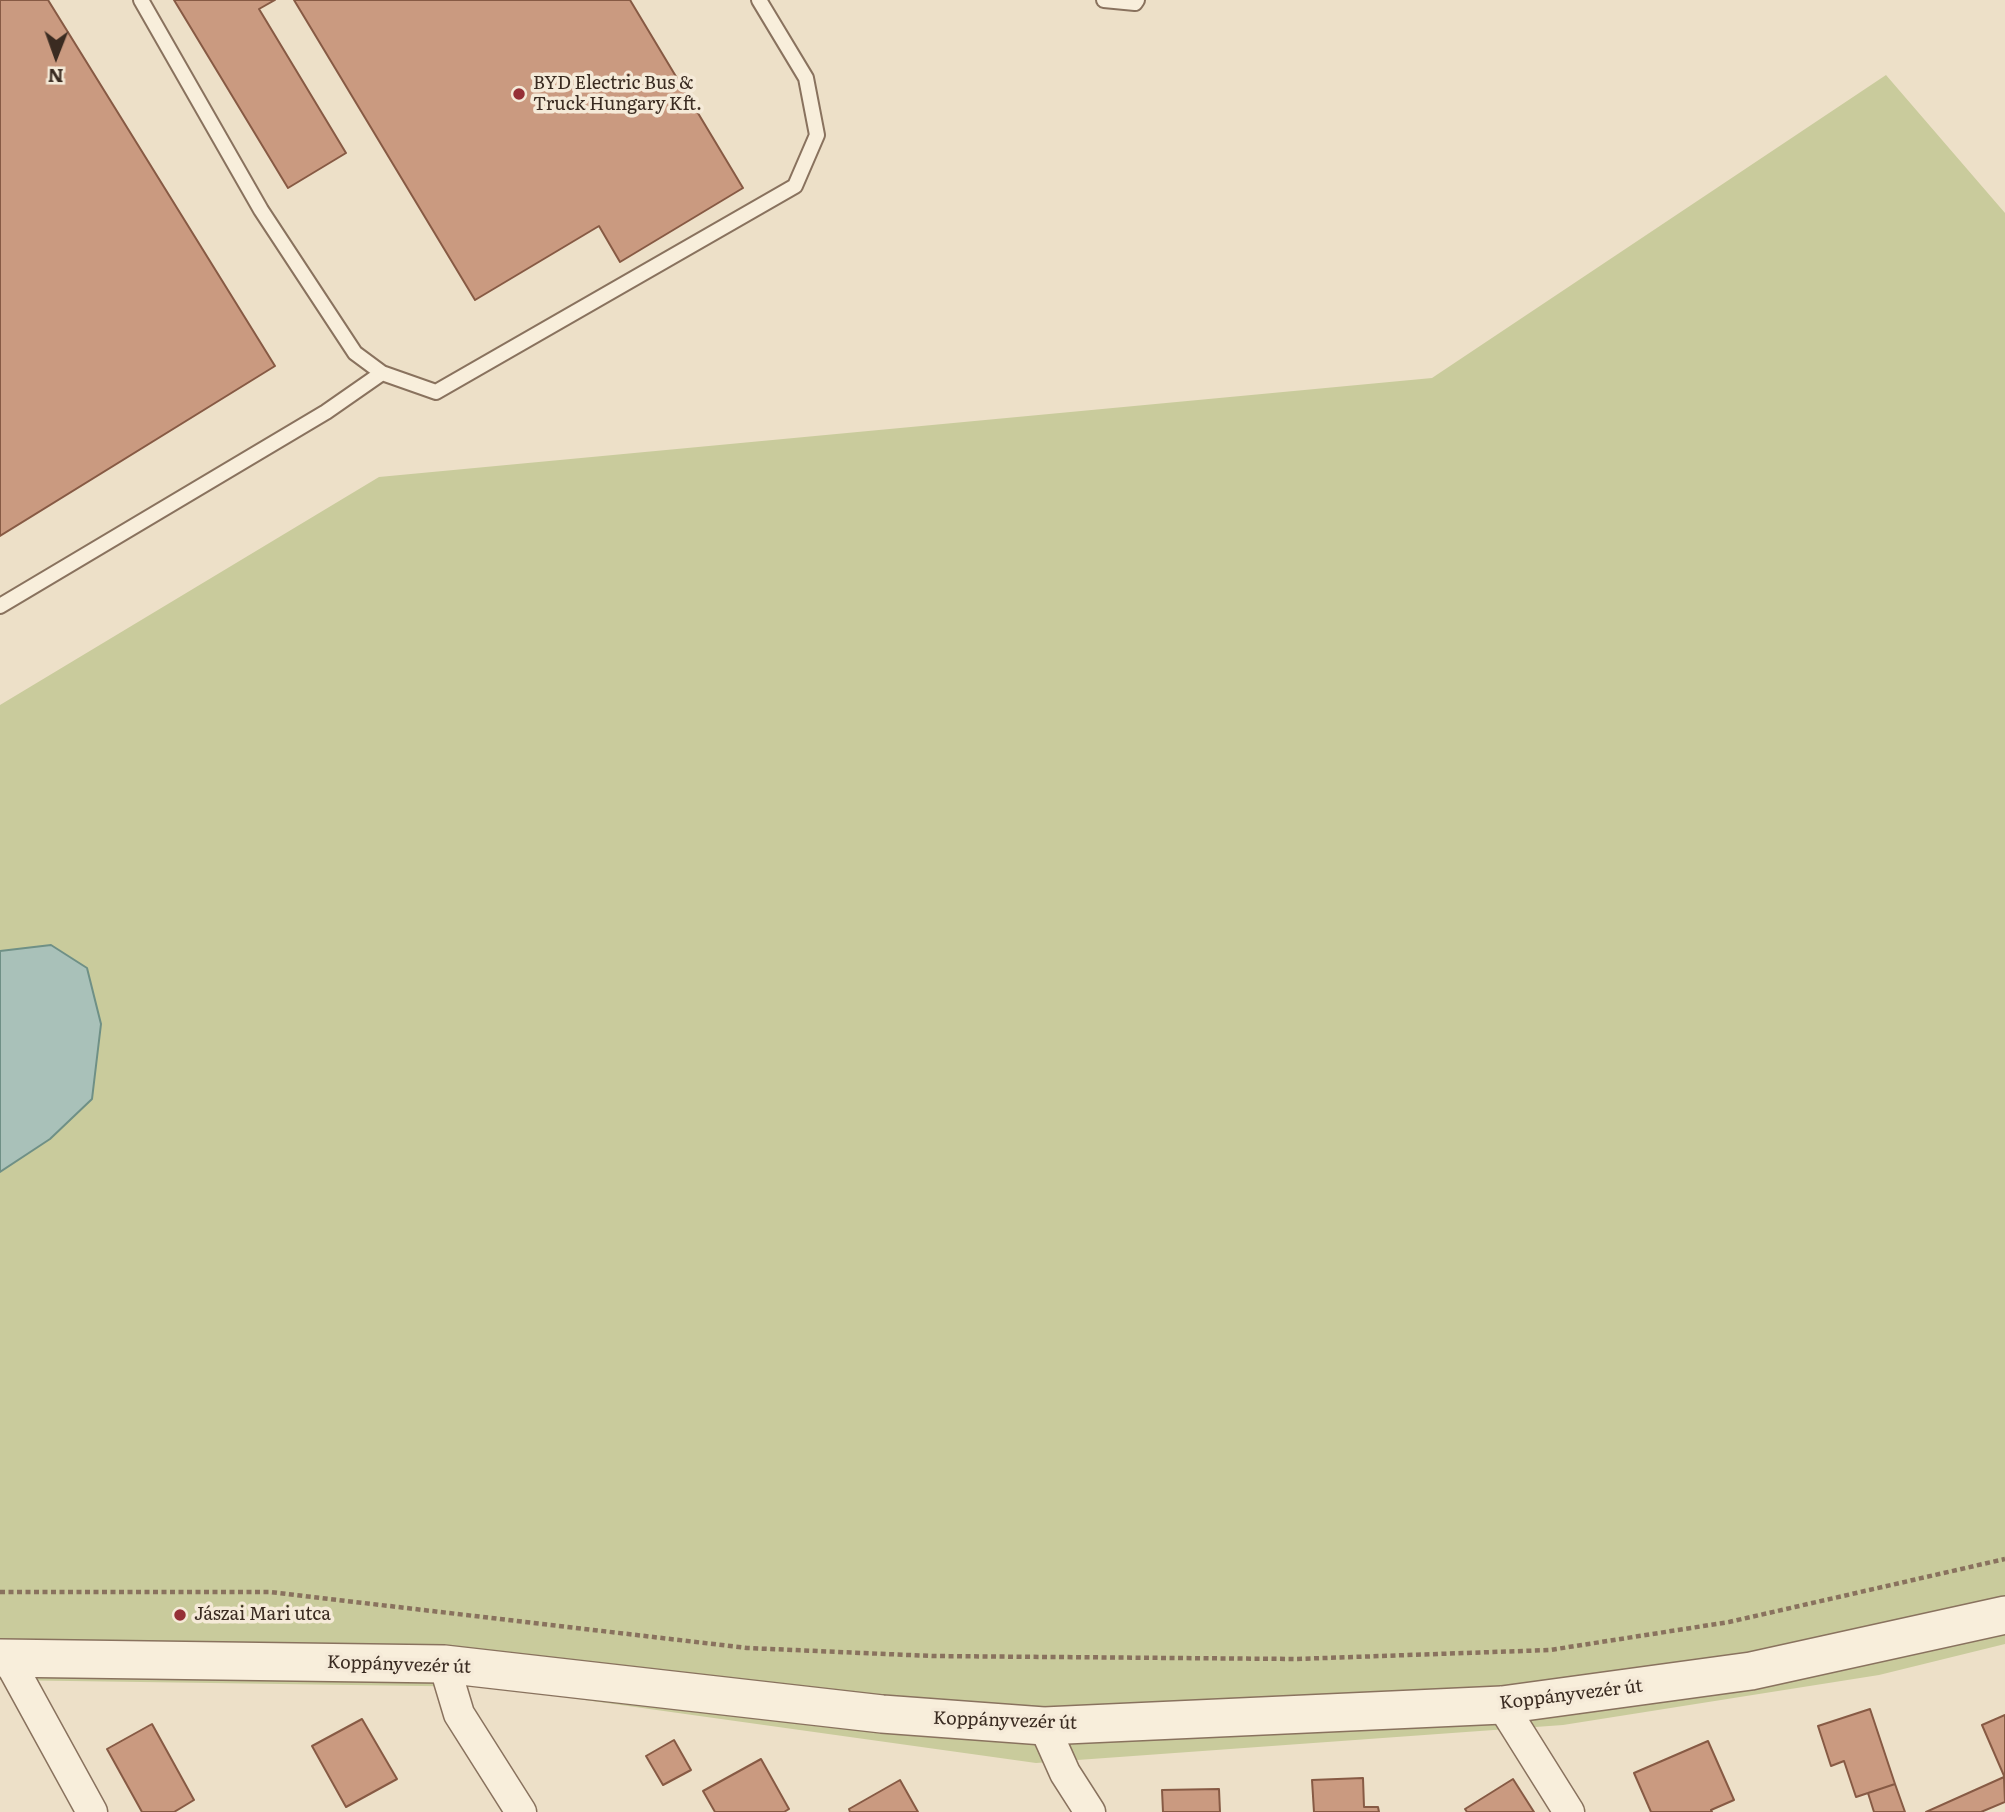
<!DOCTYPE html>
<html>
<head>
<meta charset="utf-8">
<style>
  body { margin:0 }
  #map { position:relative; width:2005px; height:1812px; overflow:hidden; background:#ede0c8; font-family:Literata,serif }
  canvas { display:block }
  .north { position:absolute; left:21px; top:21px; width:70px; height:70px; -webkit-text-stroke:5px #f5ead8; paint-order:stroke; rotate:181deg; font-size:19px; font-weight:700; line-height:28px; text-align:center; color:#3a2b21 }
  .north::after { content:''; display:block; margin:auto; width:24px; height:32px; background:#3a2b21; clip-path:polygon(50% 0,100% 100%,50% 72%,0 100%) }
</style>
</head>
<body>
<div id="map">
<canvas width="2005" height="1812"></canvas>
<div class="north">N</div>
</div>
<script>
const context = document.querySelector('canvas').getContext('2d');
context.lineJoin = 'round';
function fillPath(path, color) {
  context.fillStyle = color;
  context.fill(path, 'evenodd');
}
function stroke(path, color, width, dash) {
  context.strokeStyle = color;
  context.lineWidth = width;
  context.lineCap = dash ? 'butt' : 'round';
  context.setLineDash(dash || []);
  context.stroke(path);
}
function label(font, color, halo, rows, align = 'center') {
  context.font = font + ' Literata,serif';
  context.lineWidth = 7;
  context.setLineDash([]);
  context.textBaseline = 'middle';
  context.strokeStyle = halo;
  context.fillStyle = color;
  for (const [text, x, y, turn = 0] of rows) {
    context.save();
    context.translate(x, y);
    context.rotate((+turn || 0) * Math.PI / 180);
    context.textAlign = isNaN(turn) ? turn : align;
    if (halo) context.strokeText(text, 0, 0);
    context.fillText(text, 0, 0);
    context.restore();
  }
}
fillPath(new Path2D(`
  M1886,75l119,138v1431l-126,31 -316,50 -527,38 -544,-76 -492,-7v-975l379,-228 1053,-99z`), '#c9cb9c');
const water = new Path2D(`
  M51,945l36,23 14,56 -9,75 -42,40 -50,33v-221z`);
fillPath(water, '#a9c1b9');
stroke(water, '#6f9086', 2);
const building = new Path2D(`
  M0,0h48l227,366 -275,170z
  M174,0h101l-16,9 87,144 -58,35z
  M294,0h336l113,188 -123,74 -21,-36 -124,74z
  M1870,1709l25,75 -39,13 -12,-36 -13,5 -13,-40z
  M2005,1715v63l-23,-53z
  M362,1719l35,60 -51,28 -34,-61z
  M152,1724l42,76 -20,12h-32l-35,-63z
  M674,1740l17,30 -28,15 -17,-29z
  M1708,1741l26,59 -23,10 1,2h-61l-17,-39z
  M761,1759l28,50 -5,3h-69l-12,-21z
  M2004,1777l1,25 -24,10h-55z
  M1363,1778l1,29h14l1,5h-65l-2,-32z
  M1513,1779l21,33h-67l-2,-3z
  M900,1780l18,32h-68l-1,-3z
  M1895,1784l10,28h-31l-6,-19z
  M1219,1789l1,23h-57l-1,-22z`);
fillPath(building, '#ca9a80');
stroke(building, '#875a44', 2);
const service = new Path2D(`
  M141,0l120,210 94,143 27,20 54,19 359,-206 22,-51 -11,-57 -47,-78
  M1104,0l31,3 2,-3
  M0,606l326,-194 56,-39`);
const minor = new Path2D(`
  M8,1659l84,153
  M444,1664l15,50 62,98
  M1502,1705l67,107
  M1044,1726l21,47 25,39`);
const tertiary = new Path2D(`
  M0,1658l444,6 438,50 162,12 458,-21 249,-34 254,-56`);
stroke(service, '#89725e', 18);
stroke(minor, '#89725e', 33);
stroke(tertiary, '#89725e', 40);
stroke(new Path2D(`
  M0,1592h270l477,56 185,8 364,3 254,-9 179,-28 276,-63`), '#89725e', 4.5, [5, 3.5]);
stroke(service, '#f8eedb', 14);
stroke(minor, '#f8eedb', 30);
stroke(tertiary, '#f8eedb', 37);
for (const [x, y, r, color] of [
  [519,94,7,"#963037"],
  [180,1615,7,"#963037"]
]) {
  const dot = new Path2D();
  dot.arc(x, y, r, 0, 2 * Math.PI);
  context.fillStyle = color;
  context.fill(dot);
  stroke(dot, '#f5ead8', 2.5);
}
label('18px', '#3a2b21', '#f5ead8', [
  ["BYD Electric Bus &",533,84],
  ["Truck Hungary Kft.",533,105],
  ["Jászai Mari utca",194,1615]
], 'left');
label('18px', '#3a2b21', '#f5ead8', [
  ["Koppányvezér út",399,1665,2],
  ["Koppányvezér út",1571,1695,-7],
  ["Koppányvezér út",1005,1721,2]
]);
</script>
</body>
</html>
